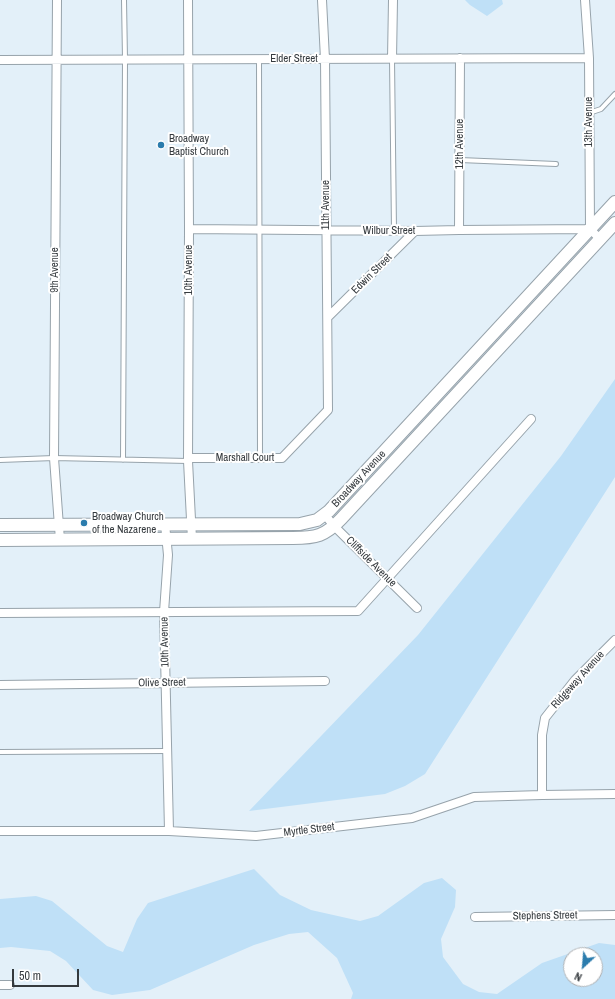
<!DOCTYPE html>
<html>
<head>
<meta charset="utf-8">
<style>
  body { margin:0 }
  #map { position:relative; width:615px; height:999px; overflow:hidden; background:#e3f0f9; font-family:"Archivo Narrow",sans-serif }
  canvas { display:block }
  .north { position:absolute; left:563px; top:947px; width:40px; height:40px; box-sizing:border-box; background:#fff; border:1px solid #aeb0b2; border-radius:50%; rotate:206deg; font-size:11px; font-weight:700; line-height:16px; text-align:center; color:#353a3e }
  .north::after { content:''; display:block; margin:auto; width:14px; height:18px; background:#2b7cad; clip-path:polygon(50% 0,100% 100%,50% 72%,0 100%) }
  .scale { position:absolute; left:12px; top:969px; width:67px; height:18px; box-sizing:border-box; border:2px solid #353a3e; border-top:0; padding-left:5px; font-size:12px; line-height:14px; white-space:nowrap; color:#353a3e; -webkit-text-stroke:3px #fff; paint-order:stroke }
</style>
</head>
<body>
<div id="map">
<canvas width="615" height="999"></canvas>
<div class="north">N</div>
<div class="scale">50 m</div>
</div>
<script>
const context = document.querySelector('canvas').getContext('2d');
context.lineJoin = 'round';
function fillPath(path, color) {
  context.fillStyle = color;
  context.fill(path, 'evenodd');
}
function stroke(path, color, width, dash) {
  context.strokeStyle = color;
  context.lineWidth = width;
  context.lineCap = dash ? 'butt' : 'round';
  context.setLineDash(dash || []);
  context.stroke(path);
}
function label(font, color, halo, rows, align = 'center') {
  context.font = font + ' "Archivo Narrow",sans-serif';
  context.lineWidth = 4;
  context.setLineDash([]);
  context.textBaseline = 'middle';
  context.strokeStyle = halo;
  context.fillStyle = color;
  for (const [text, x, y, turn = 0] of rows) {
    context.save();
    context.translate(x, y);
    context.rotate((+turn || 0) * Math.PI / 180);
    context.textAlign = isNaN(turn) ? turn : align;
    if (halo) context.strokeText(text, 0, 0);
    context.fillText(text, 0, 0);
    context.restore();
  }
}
fillPath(new Path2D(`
  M465,0h37l1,4 -16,12 -17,-11z
  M615,379v98l-190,297 -20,12 -20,8 -136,17 169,-176 143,-179z
  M254,869l26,26 31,15 49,11 18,-5 46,-33 18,-5 14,12 -1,17 -14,32 2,18 20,27 16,8 18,2 45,-31 57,-20 16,2v54h-264l2,-6 -16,-35 -29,-26 -19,2 -35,11 -104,45 -38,5 -19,-5 -27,-29 -16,-10 -39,-4 -11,1v-49l36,-3 16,5 55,45 16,6 14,-33 11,-16zM571,955h24v24h-24z`), '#bfe0f7');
const service = new Path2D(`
  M259,59l1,399
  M392,59l2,172
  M589,113l12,-4 14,-15
  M460,160l96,4
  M0,460l54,-2 134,3
  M123,460l2,-401 -1,-59
  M0,752l167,-1`);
const minor = new Path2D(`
  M57,0l-3,458 6,82
  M188,0l1,229 -1,232 4,78
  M585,0l4,58 1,171 10,10
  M392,59l1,-59
  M0,60l589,-2
  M189,229l226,2 44,-1 131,-1
  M459,230l1,-172
  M328,317l87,-86
  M189,458h93l46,-48 -3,-351 -3,-59
  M325,515l9,11 83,82
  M165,524l3,31 -4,57 5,219
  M0,613l358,-2 173,-192
  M0,685l325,-4
  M542,795v-60l3,-17 30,-38 40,-40
  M0,831h169l87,5 156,-18 62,-21 68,-2 73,-1
  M475,917l140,-2
  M0,985h10`);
const secondary = new Path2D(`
  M0,525l300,-1 17,-4 12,-9 286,-309
  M0,540l293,-2c23,0 32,-2 48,-19l274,-296`);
stroke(service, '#97a3ab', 6);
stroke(minor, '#97a3ab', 10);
stroke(secondary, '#97a3ab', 14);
stroke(service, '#fff', 4);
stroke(minor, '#fff', 8);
stroke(secondary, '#fff', 12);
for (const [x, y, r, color] of [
  [161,145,4,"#2b7cad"],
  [84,523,4,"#2b7cad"]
]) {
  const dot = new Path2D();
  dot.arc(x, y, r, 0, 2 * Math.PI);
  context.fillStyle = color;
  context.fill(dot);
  stroke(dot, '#fff', 1.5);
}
label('11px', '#353a3e', '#fff', [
  ["Elder Street",294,59],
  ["13th Avenue",589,122,-90],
  ["12th Avenue",460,144,-90],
  ["11th Avenue",326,205,-90],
  ["Wilbur Street",389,231],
  ["9th Avenue",55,270,-90],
  ["10th Avenue",189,270,-90],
  ["Edwin Street",372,274,-45],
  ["Marshall Court",245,458],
  ["Broadway Avenue",359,479,-47],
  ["Cliffside Avenue",371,562,45],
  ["10th Avenue",165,642,-91],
  ["Ridgeway Avenue",578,680,-48],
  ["Olive Street",162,683,-1],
  ["Myrtle Street",309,830,-7],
  ["Stephens Street",545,916,-1]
]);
label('11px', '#353a3e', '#fff', [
  ["Broadway",169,139],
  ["Baptist Church",169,152],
  ["Broadway Church",92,517],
  ["of the Nazarene",92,530]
], 'left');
</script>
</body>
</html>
